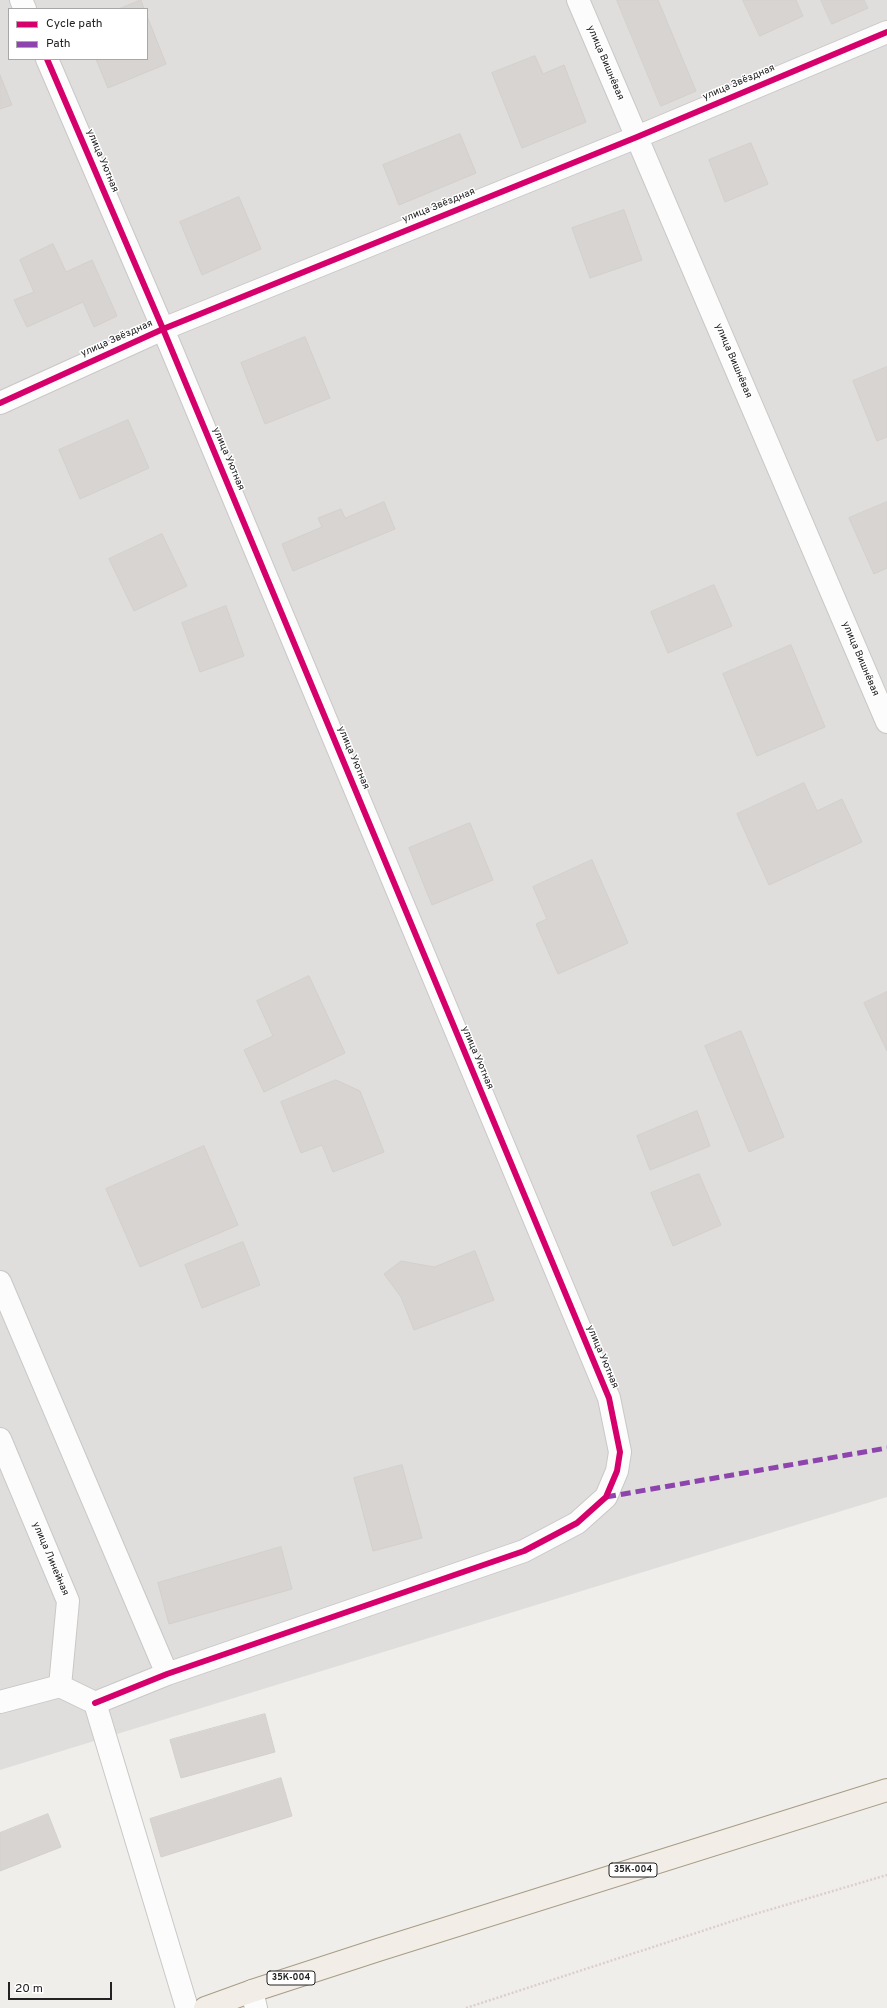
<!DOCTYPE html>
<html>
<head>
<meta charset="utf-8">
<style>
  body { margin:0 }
  #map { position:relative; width:887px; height:2008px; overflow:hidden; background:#f0eeeb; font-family:Overpass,sans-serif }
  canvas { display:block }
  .legend { position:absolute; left:8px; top:8px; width:140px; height:52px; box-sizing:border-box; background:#fff; border:1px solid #a7a7a7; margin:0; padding:5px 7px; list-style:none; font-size:12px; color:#222 }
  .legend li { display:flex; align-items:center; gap:8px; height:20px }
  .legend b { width:20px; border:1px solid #a7a7a7 }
  .scale { position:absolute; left:8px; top:1982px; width:104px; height:18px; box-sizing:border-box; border:2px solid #222; border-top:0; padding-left:5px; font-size:12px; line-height:14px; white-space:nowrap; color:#222; -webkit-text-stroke:3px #fff; paint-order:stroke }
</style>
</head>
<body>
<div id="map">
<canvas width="887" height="2008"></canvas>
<ul class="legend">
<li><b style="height:5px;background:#d6006c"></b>Cycle path</li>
<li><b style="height:5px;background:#8e44ad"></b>Path</li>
</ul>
<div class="scale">20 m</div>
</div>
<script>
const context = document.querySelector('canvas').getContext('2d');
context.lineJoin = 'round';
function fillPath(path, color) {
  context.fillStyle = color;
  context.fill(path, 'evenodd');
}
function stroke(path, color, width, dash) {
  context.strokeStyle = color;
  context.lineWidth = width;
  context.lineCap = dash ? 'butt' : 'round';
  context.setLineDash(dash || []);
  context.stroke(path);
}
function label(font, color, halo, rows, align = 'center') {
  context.font = font + ' Overpass,sans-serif';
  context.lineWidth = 3;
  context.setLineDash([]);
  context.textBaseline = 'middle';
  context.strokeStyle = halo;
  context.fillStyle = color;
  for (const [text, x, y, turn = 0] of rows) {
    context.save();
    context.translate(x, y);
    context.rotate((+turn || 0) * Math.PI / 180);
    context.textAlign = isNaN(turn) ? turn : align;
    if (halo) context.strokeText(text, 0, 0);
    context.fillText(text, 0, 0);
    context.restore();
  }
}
fillPath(new Path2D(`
  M0,0h887v1497l-887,273zM9,9h138v50h-138z`), '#dfdedc');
const building = new Path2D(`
  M141,0l3,9h-25z
  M617,0h41l38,91 -35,15z
  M743,0h53l7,16 -43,20z
  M821,0h43l4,8 -36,16z
  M147,16l19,48 -58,24 -12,-29h51z
  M535,56l8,18 21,-9 22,57 -64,26 -30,-75z
  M0,75l12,30 -12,4z
  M460,134l16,39 -77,32 -16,-40z
  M751,143l17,41 -43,18 -16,-42z
  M239,197l22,52 -59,26 -22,-53z
  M624,210l18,50 -52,18 -18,-50z
  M53,244l13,28 26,-12 25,56 -23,11 -11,-25 -56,25 -13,-27 20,-8 -14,-32z
  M305,337l25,61 -65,26 -24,-61z
  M887,367v70l-10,4 -24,-60z
  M128,420l21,48 -69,31 -21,-49z
  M384,502l11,27 -102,42 -11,-27 40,-17 -4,-9 23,-9 4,9z
  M887,502v66l-13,6 -25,-56z
  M162,534l25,52 -53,25 -25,-52z
  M714,585l18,41 -64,27 -17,-41z
  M226,606l18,50 -44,16 -18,-49z
  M791,645l34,82 -68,29 -34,-82z
  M804,783l13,28 25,-12 20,43 -93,43 -32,-71z
  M470,823l23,57 -61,25 -23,-57z
  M592,860l36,83 -70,31 -22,-50 11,-5 -14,-32z
  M309,976l36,77 -81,39 -20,-42 29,-14 -16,-35z
  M887,992v59l-23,-48z
  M741,1031l43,106 -35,15 -44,-106z
  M336,1080l24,11 24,61 -51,20 -11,-27 -21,8 -20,-51z
  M697,1111l13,35 -60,24 -13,-34z
  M204,1146l34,79 -98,42 -34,-78z
  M699,1174l22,51 -48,21 -22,-53z
  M243,1242l17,43 -58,23 -17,-43z
  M475,1251l19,49 -80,30 -13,-33 -17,-23 17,-13 33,6z
  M402,1465l20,73 -49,13 -19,-73z
  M281,1547l11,42 -123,35 -11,-41z
  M265,1714l10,38 -94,26 -11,-38z
  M281,1778l11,38 -131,41 -11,-38z
  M48,1814l13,33 -61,24v-38z`);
fillPath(building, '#d7d4d2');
stroke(building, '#d3d0cc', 1);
const street = new Path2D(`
  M21,0l4,9
  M578,0l309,722
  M47,59l116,270 446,1069 11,54 -3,19 -11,26 -29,26 -53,28 -357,123 -72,29
  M0,403l163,-74 474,-192 250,-105
  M0,1282l167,392
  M0,1439l68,162 -8,85
  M0,1702l60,-16 35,17 92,305
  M252,1991l4,17`);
const primary = new Path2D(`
  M205,2008l47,-17 126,-41 509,-160`);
stroke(street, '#c9c8c7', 24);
stroke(primary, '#a79c86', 24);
stroke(new Path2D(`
  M466,2008l279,-91 142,-42`), '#dccecd', 2.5, [2, 2]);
stroke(street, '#fdfcfc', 22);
stroke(primary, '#f3ede7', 22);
stroke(new Path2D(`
  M606,1497l281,-49`), '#8e44ad', 5, [10, 5]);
stroke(new Path2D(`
  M47,59l116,270 446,1069 11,54 -3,19 -11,26 -29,26 -53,28 -357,123 -72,29
  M0,403l163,-74 474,-192 250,-105`), '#d6006c', 6);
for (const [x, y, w] of [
  [633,1870,48],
  [291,1978,48]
]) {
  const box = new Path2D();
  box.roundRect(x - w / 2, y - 7, w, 14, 3);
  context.fillStyle = '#fff';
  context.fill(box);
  stroke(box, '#222', 1);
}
label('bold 9px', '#222', null, [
  ["35К-004",633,1870],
  ["35К-004",291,1978]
]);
label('10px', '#222', '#fff', [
  ["улица Вишнёвая",605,63,67],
  ["улица Звёздная",739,83,-23],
  ["улица Уютная",102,161,67],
  ["улица Звёздная",439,206,-22],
  ["улица Звёздная",117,339,-24],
  ["улица Вишнёвая",733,361,67],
  ["улица Уютная",228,459,67],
  ["улица Вишнёвая",860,659,67],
  ["улица Уютная",353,758,67],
  ["улица Уютная",477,1058,67],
  ["улица Уютная",602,1357,67],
  ["улица Линейная",50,1559,67]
]);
</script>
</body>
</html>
